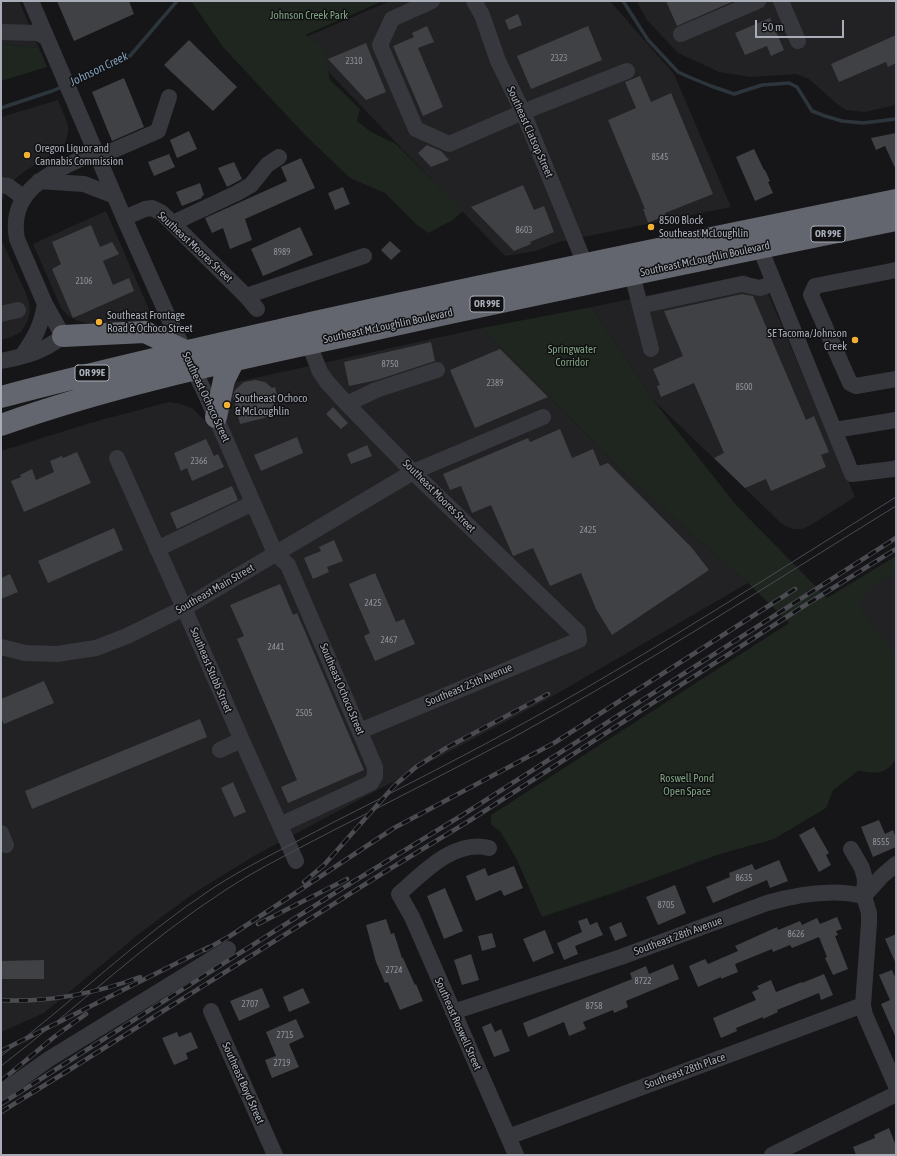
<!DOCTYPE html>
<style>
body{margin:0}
#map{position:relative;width:897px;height:1156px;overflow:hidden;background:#161618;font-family:"Asap Condensed",sans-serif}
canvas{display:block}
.frame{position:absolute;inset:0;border:2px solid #a8adb8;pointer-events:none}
.scale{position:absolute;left:755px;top:20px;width:89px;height:18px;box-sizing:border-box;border:2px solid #a8adb8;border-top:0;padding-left:5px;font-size:12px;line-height:14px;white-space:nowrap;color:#a8adb8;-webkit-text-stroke:3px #111113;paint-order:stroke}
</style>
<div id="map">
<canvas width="897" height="1156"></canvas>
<div class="frame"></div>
<div class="scale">50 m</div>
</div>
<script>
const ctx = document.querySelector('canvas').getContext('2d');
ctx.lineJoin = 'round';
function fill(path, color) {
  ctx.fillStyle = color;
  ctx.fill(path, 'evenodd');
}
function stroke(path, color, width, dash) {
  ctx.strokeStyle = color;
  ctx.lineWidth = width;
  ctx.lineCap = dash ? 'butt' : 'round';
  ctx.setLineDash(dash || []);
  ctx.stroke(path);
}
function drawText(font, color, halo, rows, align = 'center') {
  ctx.font = font + ' "Asap Condensed",sans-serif';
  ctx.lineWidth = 3;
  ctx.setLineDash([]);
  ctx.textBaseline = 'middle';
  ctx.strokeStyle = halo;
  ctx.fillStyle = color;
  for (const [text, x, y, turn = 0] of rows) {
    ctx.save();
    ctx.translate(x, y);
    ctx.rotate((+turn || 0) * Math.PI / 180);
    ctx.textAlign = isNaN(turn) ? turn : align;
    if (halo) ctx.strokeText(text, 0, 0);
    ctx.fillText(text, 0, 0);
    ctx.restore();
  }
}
const built = new Path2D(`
 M 1,1 L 19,1 L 39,48 L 1,44 Z
 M 390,1 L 610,1 L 674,74 L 731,207 L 559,242 L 536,251 L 505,256 L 317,60 L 306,37 Z
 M 636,1 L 896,1 L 896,105 L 865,112 L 846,110 L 837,104 L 809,79 L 796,74 L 751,77 L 719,72 L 678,53 L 647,20 Z
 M 58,100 L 68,125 L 68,133 L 65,143 L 58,151 L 25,171 L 16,178 L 7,189 L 2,201 L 1,208 L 1,117 Z
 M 106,211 L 151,314 L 147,321 L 97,323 L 85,323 L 76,320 L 70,317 L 62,310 L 33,244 Z
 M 1,239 L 25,291 L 29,303 L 30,313 L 27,322 L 21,332 L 11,337 L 1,340 Z
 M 745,275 L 764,284 L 855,497 L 811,525 L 802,529 L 792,529 L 782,524 L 653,400 L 592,307 Z
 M 482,328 L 635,484 L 748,583 L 546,700 L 254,856 L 194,893 L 140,933 L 44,1013 L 1,1032 L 1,451 L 90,423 L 169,402 L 180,404 L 192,408 L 204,420 L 232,408 L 230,401 L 234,383 L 241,381 Z
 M 896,568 L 896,668 L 835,606 Z`);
const green = new Path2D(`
 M 191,1 L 383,1 L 305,35 L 324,48 L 330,80 L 360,109 L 357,121 L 371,132 L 396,144 L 463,211 L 453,220 L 428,233 L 416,224 L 385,193 L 350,178 L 305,135 L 223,47 Z
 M 1,44 L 39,48 L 47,67 L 1,81 Z
 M 592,307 L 653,400 L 736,505 L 827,598 L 896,556 L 896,573 C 881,582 855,591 862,612 L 896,652 L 896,759 C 886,776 874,773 858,771 L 833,790 L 826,808 L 774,839 L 720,854 L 619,891 L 542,917 L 516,858 L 500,831 L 495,828 L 491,824 L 491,815 L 789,623 L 748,583 L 635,484 L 482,328 Z`);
const stream = new Path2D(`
 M 623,1 L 648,40 L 678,72 L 689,77 L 711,86 L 734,94 L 762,85 L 789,83 L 797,87 L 812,111 L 825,116 L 842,121 L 863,123 L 896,119
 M 71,83 L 130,56 L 177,1
 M 1,108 L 52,91 L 64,86`);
const building = new Path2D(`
 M 57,1 L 129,1 L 134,14 L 74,41 Z
 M 666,1 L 734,1 L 677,26 Z
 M 518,14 L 522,25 L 509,30 L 505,20 Z
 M 770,18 L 784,50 L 771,56 L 767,46 L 745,55 L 735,33 Z
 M 427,26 L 434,42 L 418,48 L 443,107 L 423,116 L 393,46 L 414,37 L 412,33 Z
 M 588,26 L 602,60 L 531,89 L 517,56 Z
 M 896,35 L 896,63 L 888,67 L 886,62 L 839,82 L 831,64 Z
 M 189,40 L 237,87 L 213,111 L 164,65 Z
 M 366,43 L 386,92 L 366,100 L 328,59 Z
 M 640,76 L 651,102 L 671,93 L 713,194 L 665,213 L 666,215 L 648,223 L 643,209 L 645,209 L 608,120 L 636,108 L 625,82 Z
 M 124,78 L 144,127 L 112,141 L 92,92 Z
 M 189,131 L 197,149 L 177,158 L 170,140 Z
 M 896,133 L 896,170 L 885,146 L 876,150 L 871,138 Z
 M 427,145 L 441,151 L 449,160 L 431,167 L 418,153 Z
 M 754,149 L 764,170 L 765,170 L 770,181 L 768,182 L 773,193 L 755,201 L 736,157 Z
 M 169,154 L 175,167 L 154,176 L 148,162 Z
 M 301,158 L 315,188 L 245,219 L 252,240 L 230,249 L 223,228 L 212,233 L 205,218 L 287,181 L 281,167 Z
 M 234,162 L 242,179 L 227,187 L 218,168 Z
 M 200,183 L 204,195 L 201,197 L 202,198 L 182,206 L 176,192 Z
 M 523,185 L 534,210 L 544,206 L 554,232 L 530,242 L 531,244 L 514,251 L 471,207 Z
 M 343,187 L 350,204 L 335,210 L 328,193 Z
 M 91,225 L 100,247 L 112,242 L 119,254 L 103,261 L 113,285 L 129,278 L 134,291 L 73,318 L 52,269 L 61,264 L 52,242 Z
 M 300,227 L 313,255 L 263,276 L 251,249 Z
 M 390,241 L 401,251 L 391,260 L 381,250 Z
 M 742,294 L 753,296 L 806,420 L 814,416 L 829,452 L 821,455 L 826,467 L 771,491 L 766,479 L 745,488 L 714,458 L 724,453 L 694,383 L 661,397 L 657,386 L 660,385 L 653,369 L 683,356 L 664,311 Z
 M 431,342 L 435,361 L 377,380 L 349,386 L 344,362 Z
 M 500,349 L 548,397 L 475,428 L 450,370 Z
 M 255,380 L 265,382 L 272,388 L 275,387 L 278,400 L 273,401 L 276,415 L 240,424 L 233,396 L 235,390 L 244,382 Z
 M 333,407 L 348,423 L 341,429 L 326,414 Z
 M 560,429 L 572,458 L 593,449 L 600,466 L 608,463 L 692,548 L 709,570 L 612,635 L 596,609 L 581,573 L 550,586 L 533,548 L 513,556 L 491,505 L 472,513 L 461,486 L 450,490 L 443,474 L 528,438 L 530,442 Z
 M 297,437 L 303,453 L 261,471 L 254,455 Z
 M 206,439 L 214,456 L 218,454 L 224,467 L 192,481 L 187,468 L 181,471 L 174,453 Z
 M 367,445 L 372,456 L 351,464 L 347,454 Z
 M 77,452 L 91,483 L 24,512 L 11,481 L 21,477 L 20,475 L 32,469 L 36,480 L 54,472 L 50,461 L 62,456 L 63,458 Z
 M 232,486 L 238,500 L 177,529 L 170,513 Z
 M 114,528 L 123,550 L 48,583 L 38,561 Z
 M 334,540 L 343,561 L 327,567 L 329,572 L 313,579 L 304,558 L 321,551 L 319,547 Z
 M 375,573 L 396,622 L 404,619 L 415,644 L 375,661 L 364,636 L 370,633 L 349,584 Z
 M 10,574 L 18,592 L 1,599 L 1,578 Z
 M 280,584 L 293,615 L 297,613 L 364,770 L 288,803 L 281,787 L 297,780 L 237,639 L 244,636 L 230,605 Z
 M 44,681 L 54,703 L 4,724 L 1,718 L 1,699 Z
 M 200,719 L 207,737 L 32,809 L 25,791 Z
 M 233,782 L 246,812 L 234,817 L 221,788 Z
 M 879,820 L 885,834 L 893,830 L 896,838 L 896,847 L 873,857 L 861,827 Z
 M 814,827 L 829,853 L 826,855 L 831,865 L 819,872 L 799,835 Z
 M 779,860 L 788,881 L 770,888 L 767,880 L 713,903 L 706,887 L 730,877 L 729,873 L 752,864 L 755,870 Z
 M 514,866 L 523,888 L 504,896 L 501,890 L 476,901 L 466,876 L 485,868 L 488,876 Z
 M 675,885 L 686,913 L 658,925 L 646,897 Z
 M 445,888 L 463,931 L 444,939 L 427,896 Z
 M 837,917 L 842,929 L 836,931 L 838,935 L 835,936 L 848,969 L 833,975 L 825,958 L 827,957 L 819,937 L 792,948 L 790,945 L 773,952 L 772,949 L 735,964 L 738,972 L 721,979 L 721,977 L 698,987 L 689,966 L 705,959 L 708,964 L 738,951 L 735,946 L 777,927 L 778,930 L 800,921 L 802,925 L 817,918 L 820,924 Z
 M 587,918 L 590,925 L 597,922 L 603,935 L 575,946 L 578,954 L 564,960 L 557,943 L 582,932 L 578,921 Z
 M 386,919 L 391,934 L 394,933 L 402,958 L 403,958 L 415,985 L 416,984 L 423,1001 L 400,1010 L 388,982 L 385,983 L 376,962 L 366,925 Z
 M 621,922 L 627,936 L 615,941 L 609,927 Z
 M 545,930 L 554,953 L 533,962 L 523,939 Z
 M 492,933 L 496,947 L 482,951 L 478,936 Z
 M 896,934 L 896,964 L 885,939 Z
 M 471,954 L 479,980 L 462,985 L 454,960 Z
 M 44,960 L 44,979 L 1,979 L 1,961 Z
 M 673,964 L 679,979 L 626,1001 L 628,1007 L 614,1013 L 613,1010 L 583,1022 L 586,1029 L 569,1036 L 564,1022 L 528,1037 L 523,1023 L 632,979 L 630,973 L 646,966 L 649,974 Z
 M 892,970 L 896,979 L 896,1038 L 881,1004 L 890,1000 L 879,975 Z
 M 824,974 L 833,995 L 821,1000 L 819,993 L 777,1010 L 778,1012 L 763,1019 L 763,1017 L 736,1028 L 737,1031 L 721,1038 L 713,1018 L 756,1000 L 752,992 L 759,989 L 757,986 L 771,980 L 776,992 L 802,982 L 802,983 Z
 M 262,988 L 270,1007 L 239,1021 L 230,1001 Z
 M 303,988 L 310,1003 L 289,1012 L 283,997 Z
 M 296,1019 L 304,1037 L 289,1044 L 299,1067 L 272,1078 L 265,1060 L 276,1056 L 266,1032 Z
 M 491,1023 L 495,1032 L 501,1029 L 510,1051 L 494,1057 L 482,1027 Z
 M 177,1032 L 179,1037 L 191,1032 L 198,1048 L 186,1053 L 188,1059 L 174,1065 L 162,1038 Z
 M 889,1128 L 896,1146 L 896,1155 L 856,1155 L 853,1147 L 875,1138 L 874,1135 Z`);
const minor = new Path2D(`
 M 31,1 L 124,218 L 170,321 L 206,395 L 275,553 L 288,565 L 375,767 L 375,776 L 371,783 L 280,825
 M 432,1 L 392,19 L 380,45 L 416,129 L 449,144 L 523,112 L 627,71
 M 474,1 L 482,15 L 498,61 L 523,112 L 585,264
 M 781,1 L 798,41
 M 1,32 L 38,33 L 47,38
 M 681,34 L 758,1
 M 98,157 L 158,131 L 169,97
 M 39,181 L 84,184 L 115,196
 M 1,185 L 8,186 L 24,198
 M 124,218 L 145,209 L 152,208 L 162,213 L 246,296 L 257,309
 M 173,223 L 237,193 L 251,185 L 267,165 L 279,157
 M 760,248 L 852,474 L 893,469 L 896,468
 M 896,270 L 815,286 L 811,295 L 850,383 L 856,386 L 896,379
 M 632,274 L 651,349
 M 246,296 L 364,256
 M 640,306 L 742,284 L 760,288 L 774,283
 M 1,314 L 18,310
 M 309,344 L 320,372 L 327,382 L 347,404 L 413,472 L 578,632 L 579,640 L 360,731
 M 22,356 C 35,337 41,327 45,304
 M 1,361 C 26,356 43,352 63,336 L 45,304 L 17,239 C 7,187 57,170 96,152
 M 347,404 L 376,390 L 437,370
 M 835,430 L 896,420
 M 117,458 L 184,608 L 244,745 L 296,861
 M 157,549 L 253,503
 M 1,647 L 25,653 L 57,654 L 96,648 L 127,636 L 184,608 L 413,472 L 543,417
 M 220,750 L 241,740
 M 1,833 L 6,845
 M 489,848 C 454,839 423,873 399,894 L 412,917 L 516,1155
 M 851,849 L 862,868 L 865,879 L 864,896 L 869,913 L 869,923 L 863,1005 L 865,1015 L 896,1086
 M 864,896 L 882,876 L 896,864
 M 211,1011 L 275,1155
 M 453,1012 L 621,957 L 767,903 C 798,894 832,888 864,896
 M 1,1093 L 49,1059 L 228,949
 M 508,1137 L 863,1005
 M 772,1155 L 896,1094`);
const highway = new Path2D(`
 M 63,336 L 145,332 L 185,351
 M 1,397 C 105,369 210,346 315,322 C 508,279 702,240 896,200
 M 216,417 L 224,380 L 234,360
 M 1,425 C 116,384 235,360 354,334 C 534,294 715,257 896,220`);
const tram = new Path2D(`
 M 1,1056 C 73,1002 138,937 213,888 C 250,864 291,845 330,824 C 401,788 472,752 542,713 C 662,646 779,570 896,497
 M 1,1066 C 77,1008 146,941 227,889 C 261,867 298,849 334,830 C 394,800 454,769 514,737 C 644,666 769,584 896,506`);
const rail = new Path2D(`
 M 304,882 L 324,865 L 395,785 L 416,767 L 446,748 L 548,694
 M 258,924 L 347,879
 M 205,950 L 230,936 L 394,828 L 554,743 L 795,589
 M 1,1000 C 46,1003 98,993 140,977
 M 1,1051 L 209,947
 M 1,1081 L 54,1037 L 86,1014
 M 1,1104 L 338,891 L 464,814 L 896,538
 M 1,1112 L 66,1072 L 383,873 L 469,821 L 799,609 L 896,549`);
const markers = [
 [27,155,4,"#f2b134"],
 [651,227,4,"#f2b134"],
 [99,322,4,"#f2b134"],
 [855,340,4,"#f2b134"],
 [227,405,4,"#f2b134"]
];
const numberNames = [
 ["2323",559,58],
 ["2310",354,61],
 ["8545",660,157],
 ["8603",524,230],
 ["8989",282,252],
 ["2106",84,281],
 ["8750",390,364],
 ["2389",495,383],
 ["8500",744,387],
 ["2366",199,461],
 ["2425",588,530],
 ["2425",373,603],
 ["2467",389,640],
 ["2441",276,647],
 ["2505",304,713],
 ["8555",881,842],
 ["8635",744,878],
 ["8705",666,905],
 ["8626",796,934],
 ["2724",394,970],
 ["8722",643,981],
 ["2707",250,1004],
 ["8758",594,1006],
 ["2715",285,1035],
 ["2719",282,1063]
];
const shields = [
 [828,234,34],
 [487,304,34],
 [92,373,34]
];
const shieldNames = [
 ["OR 99E",828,234],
 ["OR 99E",487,304],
 ["OR 99E",92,373]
];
const parkNames = [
 ["Johnson Creek Park",309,16],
 ["Springwater",572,350],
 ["Corridor",572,363],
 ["Roswell Pond",687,779],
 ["Open Space",687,792]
];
const streetNames = [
 ["Southeast Clatsop Street",530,132,66],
 ["Southeast Moores Street",195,247,43],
 ["Southeast McLoughlin Boulevard",705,259,-12],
 ["Southeast McLoughlin Boulevard",388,326,-12],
 ["Southeast Ochoco Street",206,397,65],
 ["Southeast Moores Street",439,496,45],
 ["Southeast Main Street",215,589,-30],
 ["Southeast Stubb Street",211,670,67],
 ["Southeast 25th Avenue",469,685,-23],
 ["Southeast Ochoco Street",342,689,67],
 ["Southeast 28th Avenue",678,936,-20],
 ["Southeast Roswell Street",458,1024,66],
 ["Southeast 28th Place",685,1071,-20],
 ["Southeast Boyd Street",243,1083,66]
];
const poiNames = [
 ["Oregon Liquor and",35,149],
 ["Cannabis Commission",35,162],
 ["8500 Block",659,221],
 ["Southeast McLoughlin",659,234],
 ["Southeast Frontage",107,316],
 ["Road & Ochoco Street",107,329],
 ["SE Tacoma/Johnson",847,334,"right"],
 ["Creek",847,347,"right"],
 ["Southeast Ochoco",235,399],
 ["& McLoughlin",235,412]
];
const waterNames = [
 ["Johnson Creek",99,69,-26]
];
fill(built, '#222225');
fill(green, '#1e261f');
stroke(stream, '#2c353c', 3.5);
fill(building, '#404145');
stroke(minor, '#37383d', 16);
stroke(highway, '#63666e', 22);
stroke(tram, '#4a4c52', 1);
stroke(rail, '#4a4c52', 4.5);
stroke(rail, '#111113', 3, [9]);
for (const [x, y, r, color] of markers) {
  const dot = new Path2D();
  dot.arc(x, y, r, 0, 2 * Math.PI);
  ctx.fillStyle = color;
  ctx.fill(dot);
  stroke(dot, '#111113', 1.5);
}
drawText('9px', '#8e929b', null, numberNames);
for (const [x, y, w] of shields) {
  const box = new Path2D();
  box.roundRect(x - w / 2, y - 8, w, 16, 3);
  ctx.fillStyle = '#111113';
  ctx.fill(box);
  stroke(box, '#a8adb8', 1);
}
drawText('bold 10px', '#a8adb8', null, shieldNames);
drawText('11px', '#7fa381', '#111113', parkNames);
drawText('11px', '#a8adb8', '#111113', streetNames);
drawText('11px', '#a8adb8', '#111113', poiNames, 'left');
drawText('italic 12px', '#7f9bb3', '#111113', waterNames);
</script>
